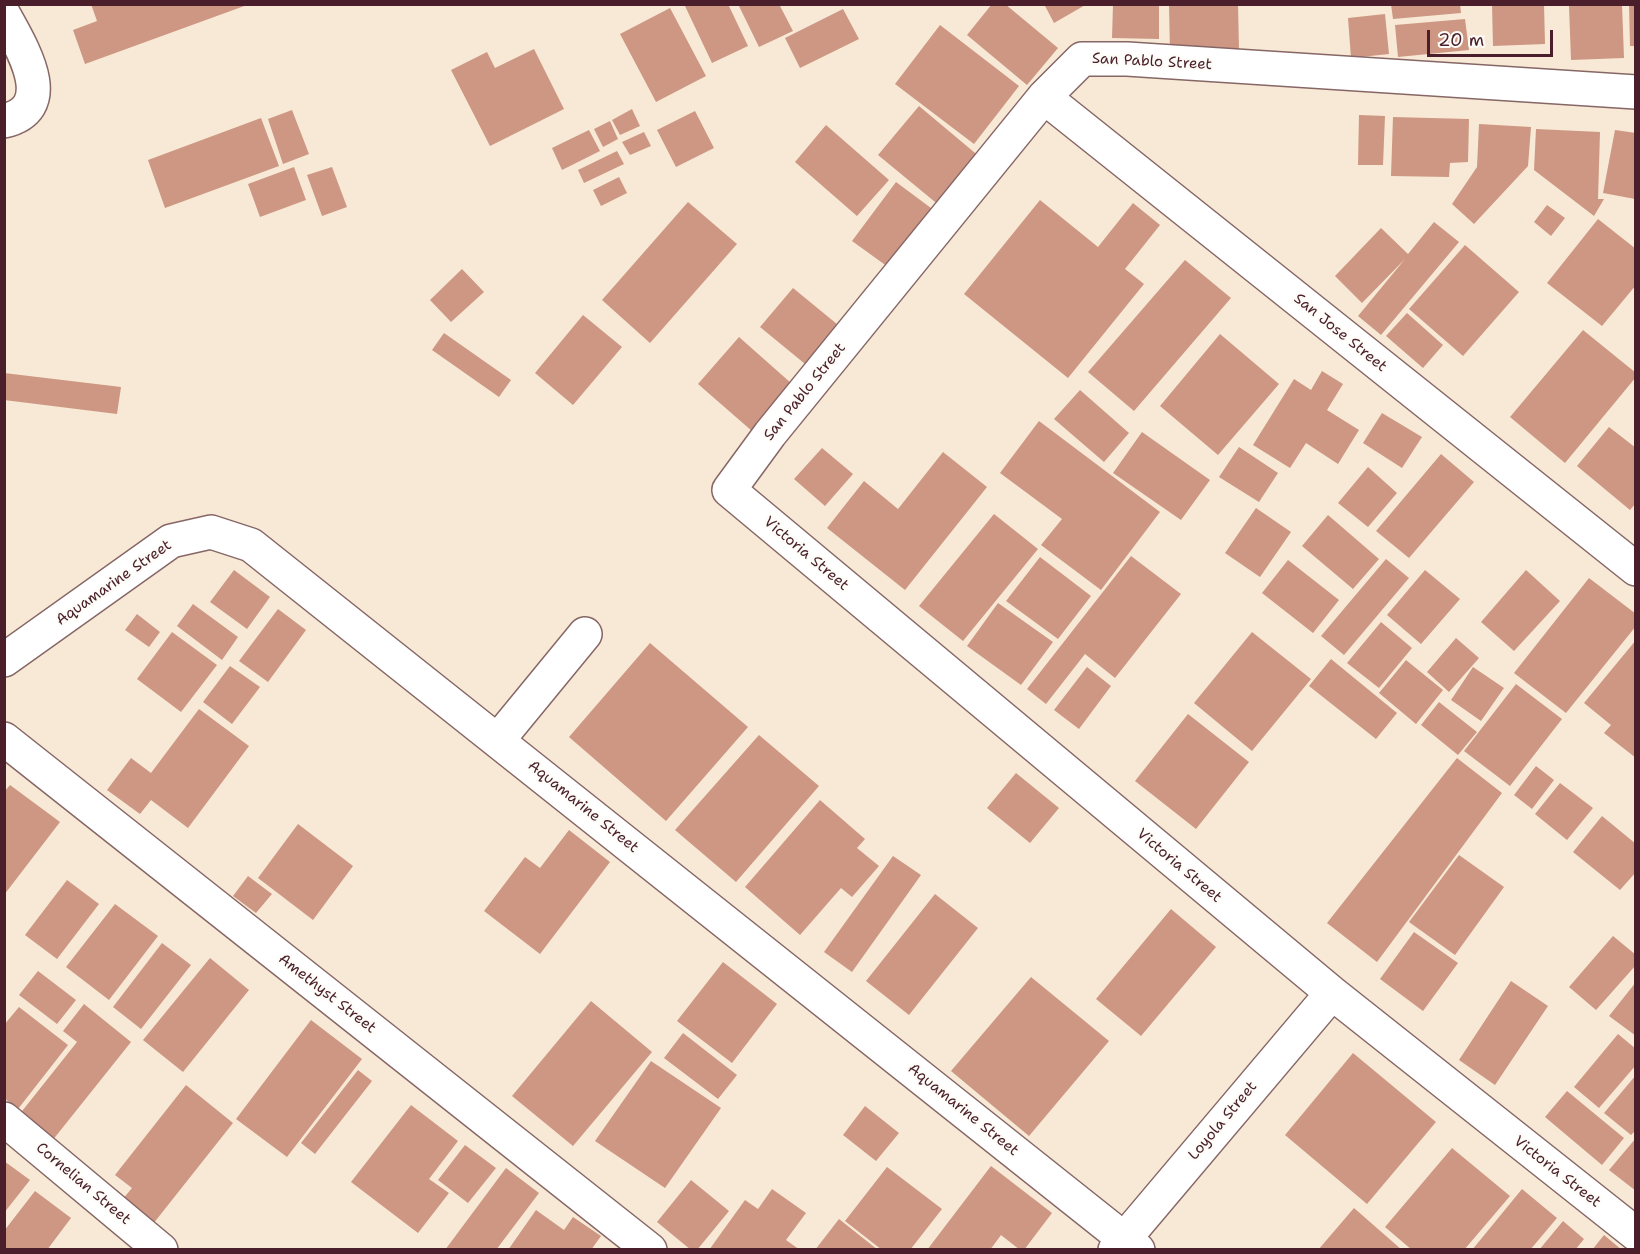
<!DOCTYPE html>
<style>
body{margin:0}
#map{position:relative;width:1640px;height:1254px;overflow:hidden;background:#f7e9d5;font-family:"Shantell Sans",sans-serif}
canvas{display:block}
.frame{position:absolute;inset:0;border:6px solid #4a1f2b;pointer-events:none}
.scale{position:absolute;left:1427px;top:30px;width:126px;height:27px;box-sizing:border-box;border:3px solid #4a1f2b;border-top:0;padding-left:8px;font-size:18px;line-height:21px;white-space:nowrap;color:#4a1f2b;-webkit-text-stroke:4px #fdfcf7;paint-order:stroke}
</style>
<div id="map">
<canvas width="1640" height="1254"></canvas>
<div class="frame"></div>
<div class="scale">20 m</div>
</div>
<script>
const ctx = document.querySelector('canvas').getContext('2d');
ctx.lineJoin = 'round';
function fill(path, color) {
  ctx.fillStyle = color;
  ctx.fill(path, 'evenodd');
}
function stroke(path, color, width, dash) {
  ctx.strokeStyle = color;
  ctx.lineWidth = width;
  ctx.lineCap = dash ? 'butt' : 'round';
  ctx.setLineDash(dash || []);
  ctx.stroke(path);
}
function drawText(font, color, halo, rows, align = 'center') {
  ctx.font = font + ' "Shantell Sans",sans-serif';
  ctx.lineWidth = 4.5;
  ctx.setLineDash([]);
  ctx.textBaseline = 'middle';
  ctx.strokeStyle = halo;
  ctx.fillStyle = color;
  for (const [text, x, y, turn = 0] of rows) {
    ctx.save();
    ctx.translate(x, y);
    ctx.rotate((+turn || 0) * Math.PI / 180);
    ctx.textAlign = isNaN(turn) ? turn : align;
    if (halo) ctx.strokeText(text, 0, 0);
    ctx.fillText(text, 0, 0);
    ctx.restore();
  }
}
const building = new Path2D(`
 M 91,4 L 247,4 L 247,5 L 85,64 L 73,30 L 97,21 Z
 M 688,4 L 728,4 L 748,46 L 712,63 L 685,6 Z
 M 738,4 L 779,4 L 793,31 L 759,47 Z
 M 992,4 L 1005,4 L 1058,48 L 1027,85 L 967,35 Z
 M 1044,4 L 1087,4 L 1054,23 Z
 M 1113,4 L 1159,4 L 1159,39 L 1112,38 Z
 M 1169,4 L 1238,4 L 1239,51 L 1170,52 Z
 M 1391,4 L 1460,4 L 1461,13 L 1393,19 Z
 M 1492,4 L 1544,4 L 1545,44 L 1493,46 Z
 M 1622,4 L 1624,58 L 1571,60 L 1569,6 Z
 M 1629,4 L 1636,4 L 1636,46 L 1630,46 Z
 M 670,8 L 706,76 L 656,102 L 620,34 Z
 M 843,9 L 859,39 L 800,68 L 785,38 Z
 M 1385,14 L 1389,54 L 1351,58 L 1348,18 Z
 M 1465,19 L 1469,50 L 1398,57 L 1395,25 Z
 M 940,25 L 1019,86 L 974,144 L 895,84 Z
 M 534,49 L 564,109 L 490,146 L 451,70 L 487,52 L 495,68 Z
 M 919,106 L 987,163 L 946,211 L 878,155 Z
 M 632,109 L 640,126 L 620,135 L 612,120 Z
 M 292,110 L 309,154 L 283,164 L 268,119 Z
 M 695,111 L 714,148 L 676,167 L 657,130 Z
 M 1359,115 L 1385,116 L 1383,165 L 1358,165 Z
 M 1393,117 L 1469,119 L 1468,162 L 1450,163 L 1449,177 L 1391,176 Z
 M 261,118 L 279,166 L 165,208 L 148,160 Z
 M 610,121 L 618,139 L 603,147 L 594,129 Z
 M 1479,124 L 1531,127 L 1528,166 L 1474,224 L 1452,204 L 1477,167 Z
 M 826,125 L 889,180 L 857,216 L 795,162 Z
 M 1536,129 L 1600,132 L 1598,199 L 1604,199 L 1594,216 L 1534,170 Z
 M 589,130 L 600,151 L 562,170 L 552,148 Z
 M 1615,130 L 1636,133 L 1635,199 L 1603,193 Z
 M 644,132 L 651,146 L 630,155 L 622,142 Z
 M 617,151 L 624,164 L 584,183 L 578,170 Z
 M 294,167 L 306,200 L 260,217 L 248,184 Z
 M 332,167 L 347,207 L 322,216 L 307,175 Z
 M 619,177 L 627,193 L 601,206 L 593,190 Z
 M 896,182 L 939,214 L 895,272 L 852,241 Z
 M 1040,200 L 1098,247 L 1133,203 L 1160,225 L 1125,269 L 1144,284 L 1068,378 L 964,294 Z
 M 688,202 L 737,244 L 650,343 L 602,300 Z
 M 1547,205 L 1565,218 L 1551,236 L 1534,222 Z
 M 1598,219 L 1636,249 L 1636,285 L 1602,326 L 1547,283 Z
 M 1434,222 L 1459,242 L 1381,335 L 1358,316 L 1405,259 L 1362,303 L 1335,276 L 1381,228 L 1408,254 Z
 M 1465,245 L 1519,292 L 1463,356 L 1409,309 Z
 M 1185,260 L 1231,298 L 1134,411 L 1088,372 Z
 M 462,269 L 484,292 L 451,322 L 430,300 Z
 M 793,288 L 843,329 L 810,368 L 760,327 Z
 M 1407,313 L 1443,345 L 1423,368 L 1386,336 Z
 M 583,315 L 622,347 L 573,405 L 535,373 Z
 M 1583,330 L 1636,373 L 1636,377 L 1565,463 L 1510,417 Z
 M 444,333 L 511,380 L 499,397 L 432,350 Z
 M 1220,334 L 1279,384 L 1218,455 L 1160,406 Z
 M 739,337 L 800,391 L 760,438 L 698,384 Z
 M 1322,371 L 1343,384 L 1327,410 L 1359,430 L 1338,464 L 1306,443 L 1290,468 L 1253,445 L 1294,379 L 1311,390 Z
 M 4,373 L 121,387 L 117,414 L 4,400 Z
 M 1080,390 L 1129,433 L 1104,462 L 1054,419 Z
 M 1382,413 L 1422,437 L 1402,468 L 1363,443 Z
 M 1039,421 L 1160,512 L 1101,590 L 1041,545 L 1062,519 L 1000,473 Z
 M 1609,427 L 1636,448 L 1636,503 L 1630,510 L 1577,466 Z
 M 1142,432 L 1210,480 L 1181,520 L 1113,473 Z
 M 1239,447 L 1278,473 L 1259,502 L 1219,477 Z
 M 822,448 L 853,474 L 825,506 L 794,479 Z
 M 943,452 L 987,487 L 905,590 L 827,528 L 864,481 L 898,509 Z
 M 1441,454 L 1474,482 L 1409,558 L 1376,531 Z
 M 1368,467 L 1397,493 L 1368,527 L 1338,503 Z
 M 1256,508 L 1291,532 L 1260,577 L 1225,553 Z
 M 994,514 L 1038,549 L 963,641 L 919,606 Z
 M 1328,515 L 1379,559 L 1353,589 L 1302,546 Z
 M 1131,556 L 1181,594 L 1115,678 L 1085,654 L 1046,704 L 1027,689 Z
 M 1040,557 L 1091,596 L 1058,639 L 1006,601 Z
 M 1386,559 L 1409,578 L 1344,655 L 1321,636 Z
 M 1288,560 L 1339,600 L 1313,633 L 1262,593 Z
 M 234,570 L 270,597 L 247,629 L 210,602 Z
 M 1425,570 L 1460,599 L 1421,644 L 1387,615 Z
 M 1526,570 L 1560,601 L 1514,651 L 1481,622 Z
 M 1589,578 L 1636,614 L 1636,626 L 1566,713 L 1514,673 Z
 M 998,603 L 1053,642 L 1021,685 L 967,646 Z
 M 193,604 L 238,637 L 222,660 L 177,626 Z
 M 278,609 L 306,630 L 268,682 L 239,661 Z
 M 137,614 L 160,632 L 149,647 L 125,630 Z
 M 1381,622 L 1412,648 L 1379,688 L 1347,663 Z
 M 172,632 L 217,665 L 181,712 L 137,679 Z
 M 1252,632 L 1311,679 L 1252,751 L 1194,703 Z
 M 1456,638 L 1479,658 L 1449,692 L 1427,672 Z
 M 1636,640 L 1636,758 L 1604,733 L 1611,725 L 1584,703 Z
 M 650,643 L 748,727 L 666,821 L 569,737 Z
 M 1331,659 L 1397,713 L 1376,739 L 1309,686 Z
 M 1406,660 L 1443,690 L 1416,724 L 1379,693 Z
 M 230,666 L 260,687 L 232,724 L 203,702 Z
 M 1087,667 L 1111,686 L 1079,729 L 1054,710 Z
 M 1473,667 L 1504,688 L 1481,721 L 1451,700 Z
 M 1516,684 L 1562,719 L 1510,786 L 1464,751 Z
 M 1439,702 L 1477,732 L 1458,755 L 1421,725 Z
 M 199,709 L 249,746 L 188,828 L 151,800 L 140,814 L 107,790 L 131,758 L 151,773 Z
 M 1188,714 L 1249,762 L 1196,829 L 1135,781 Z
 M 759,735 L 819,786 L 736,882 L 675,830 Z
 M 1457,758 L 1502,793 L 1377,962 L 1327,923 Z
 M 1536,766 L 1554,780 L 1532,809 L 1514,795 Z
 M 1016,773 L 1059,808 L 1030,843 L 987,808 Z
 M 1560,783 L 1593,808 L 1567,840 L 1535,814 Z
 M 10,785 L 60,822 L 4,895 L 4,792 Z
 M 820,800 L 865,839 L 857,848 L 879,866 L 852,897 L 841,888 L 800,935 L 745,887 Z
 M 1602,816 L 1636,844 L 1636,872 L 1620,890 L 1573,852 Z
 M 298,824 L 353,866 L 313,920 L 258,878 Z
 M 569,830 L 610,862 L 540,954 L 484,911 L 525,857 L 540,868 Z
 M 1459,855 L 1504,887 L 1455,955 L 1409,922 Z
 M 893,856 L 921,875 L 852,972 L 824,952 Z
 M 248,876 L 272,894 L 256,913 L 233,896 Z
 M 67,880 L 99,904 L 57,959 L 25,935 Z
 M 935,894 L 978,928 L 909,1015 L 866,981 Z
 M 115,904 L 158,936 L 109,1000 L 66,967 Z
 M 1171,909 L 1216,947 L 1141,1036 L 1096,999 Z
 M 1414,932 L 1458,963 L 1423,1011 L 1380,979 Z
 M 1613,936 L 1636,955 L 1636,965 L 1596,1010 L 1569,987 Z
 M 162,943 L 191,965 L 141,1029 L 113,1007 Z
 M 210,958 L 249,990 L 183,1072 L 143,1040 Z
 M 723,962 L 777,1004 L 732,1063 L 677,1021 Z
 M 38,971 L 76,1000 L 57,1024 L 19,995 Z
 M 1031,977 L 1109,1041 L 1029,1136 L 951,1071 Z
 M 1511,981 L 1548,1006 L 1495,1085 L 1459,1060 Z
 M 1636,982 L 1636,1036 L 1609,1016 Z
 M 591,1001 L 652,1052 L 573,1146 L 512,1096 Z
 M 84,1004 L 131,1042 L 48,1146 L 15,1120 L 77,1042 L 63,1031 Z
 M 19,1007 L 68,1045 L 18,1109 L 4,1098 L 4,1025 Z
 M 311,1020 L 362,1059 L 287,1157 L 236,1119 Z
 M 683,1033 L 737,1075 L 718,1099 L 664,1058 Z
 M 1618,1034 L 1636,1049 L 1636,1065 L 1599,1108 L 1574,1087 Z
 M 1353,1053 L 1436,1122 L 1367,1204 L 1285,1135 Z
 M 651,1061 L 721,1108 L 665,1188 L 595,1141 Z
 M 358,1070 L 372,1081 L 315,1154 L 301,1143 Z
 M 1636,1075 L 1636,1130 L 1631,1135 L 1604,1113 Z
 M 186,1085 L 233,1123 L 153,1224 L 122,1200 L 132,1188 L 115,1175 Z
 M 1567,1091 L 1624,1138 L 1602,1165 L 1545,1117 Z
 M 411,1105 L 458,1141 L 429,1179 L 449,1193 L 418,1233 L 351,1182 Z
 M 865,1106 L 899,1133 L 876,1161 L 843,1135 Z
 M 1636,1138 L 1636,1191 L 1609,1170 Z
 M 465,1145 L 496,1168 L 468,1203 L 438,1180 Z
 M 1452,1148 L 1510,1196 L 1464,1250 L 1412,1250 L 1385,1227 Z
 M 4,1161 L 30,1180 L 4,1213 Z
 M 991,1166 L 1052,1213 L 1024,1250 L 1020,1250 L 1001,1235 L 990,1250 L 927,1250 Z
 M 887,1167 L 942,1209 L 910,1250 L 882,1250 L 845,1221 Z
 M 506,1168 L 539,1193 L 496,1250 L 445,1250 Z
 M 691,1180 L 729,1211 L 697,1250 L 691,1250 L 657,1222 Z
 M 772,1189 L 806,1213 L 786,1240 L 800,1250 L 709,1250 L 745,1200 L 758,1209 Z
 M 1522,1189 L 1557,1218 L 1530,1250 L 1472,1250 Z
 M 35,1191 L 71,1218 L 47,1250 L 4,1250 L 4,1231 Z
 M 1354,1208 L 1402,1250 L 1318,1250 Z
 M 536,1210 L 564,1230 L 573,1217 L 601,1236 L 591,1250 L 508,1250 Z
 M 839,1219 L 878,1250 L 815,1250 Z
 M 1563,1221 L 1584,1239 L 1575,1250 L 1539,1250 Z
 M 1604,1235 L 1622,1250 L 1592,1250 Z`);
const minor = new Path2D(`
 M 4,15 C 20,45 61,108 4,121
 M 1636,92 L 1127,59 L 1082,59 L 1044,97 L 770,434 L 729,490 L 1332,993 L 1636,1234
 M 1044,97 L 1636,569
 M 4,660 L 171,541 L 211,532 L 251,545 L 1138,1250
 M 4,739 L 650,1250
 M 498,740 L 585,634
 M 4,1119 L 161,1250
 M 1115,1250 L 1332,993`);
const streetNames = [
 ["San Pablo Street",1152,62,3],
 ["San Jose Street",1340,333,39],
 ["San Pablo Street",805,392,-51],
 ["Victoria Street",806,554,40],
 ["Aquamarine Street",114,583,-35],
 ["Aquamarine Street",583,807,39],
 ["Victoria Street",1179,866,40],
 ["Amethyst Street",327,994,38],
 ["Aquamarine Street",963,1110,39],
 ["Loyola Street",1223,1121,-50],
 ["Victoria Street",1557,1172,38],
 ["Cornelian Street",83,1184,40]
];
fill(building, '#cd9783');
stroke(minor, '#876666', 36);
stroke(minor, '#fff', 33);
drawText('15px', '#4a1f2b', '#fdfcf7', streetNames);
</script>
